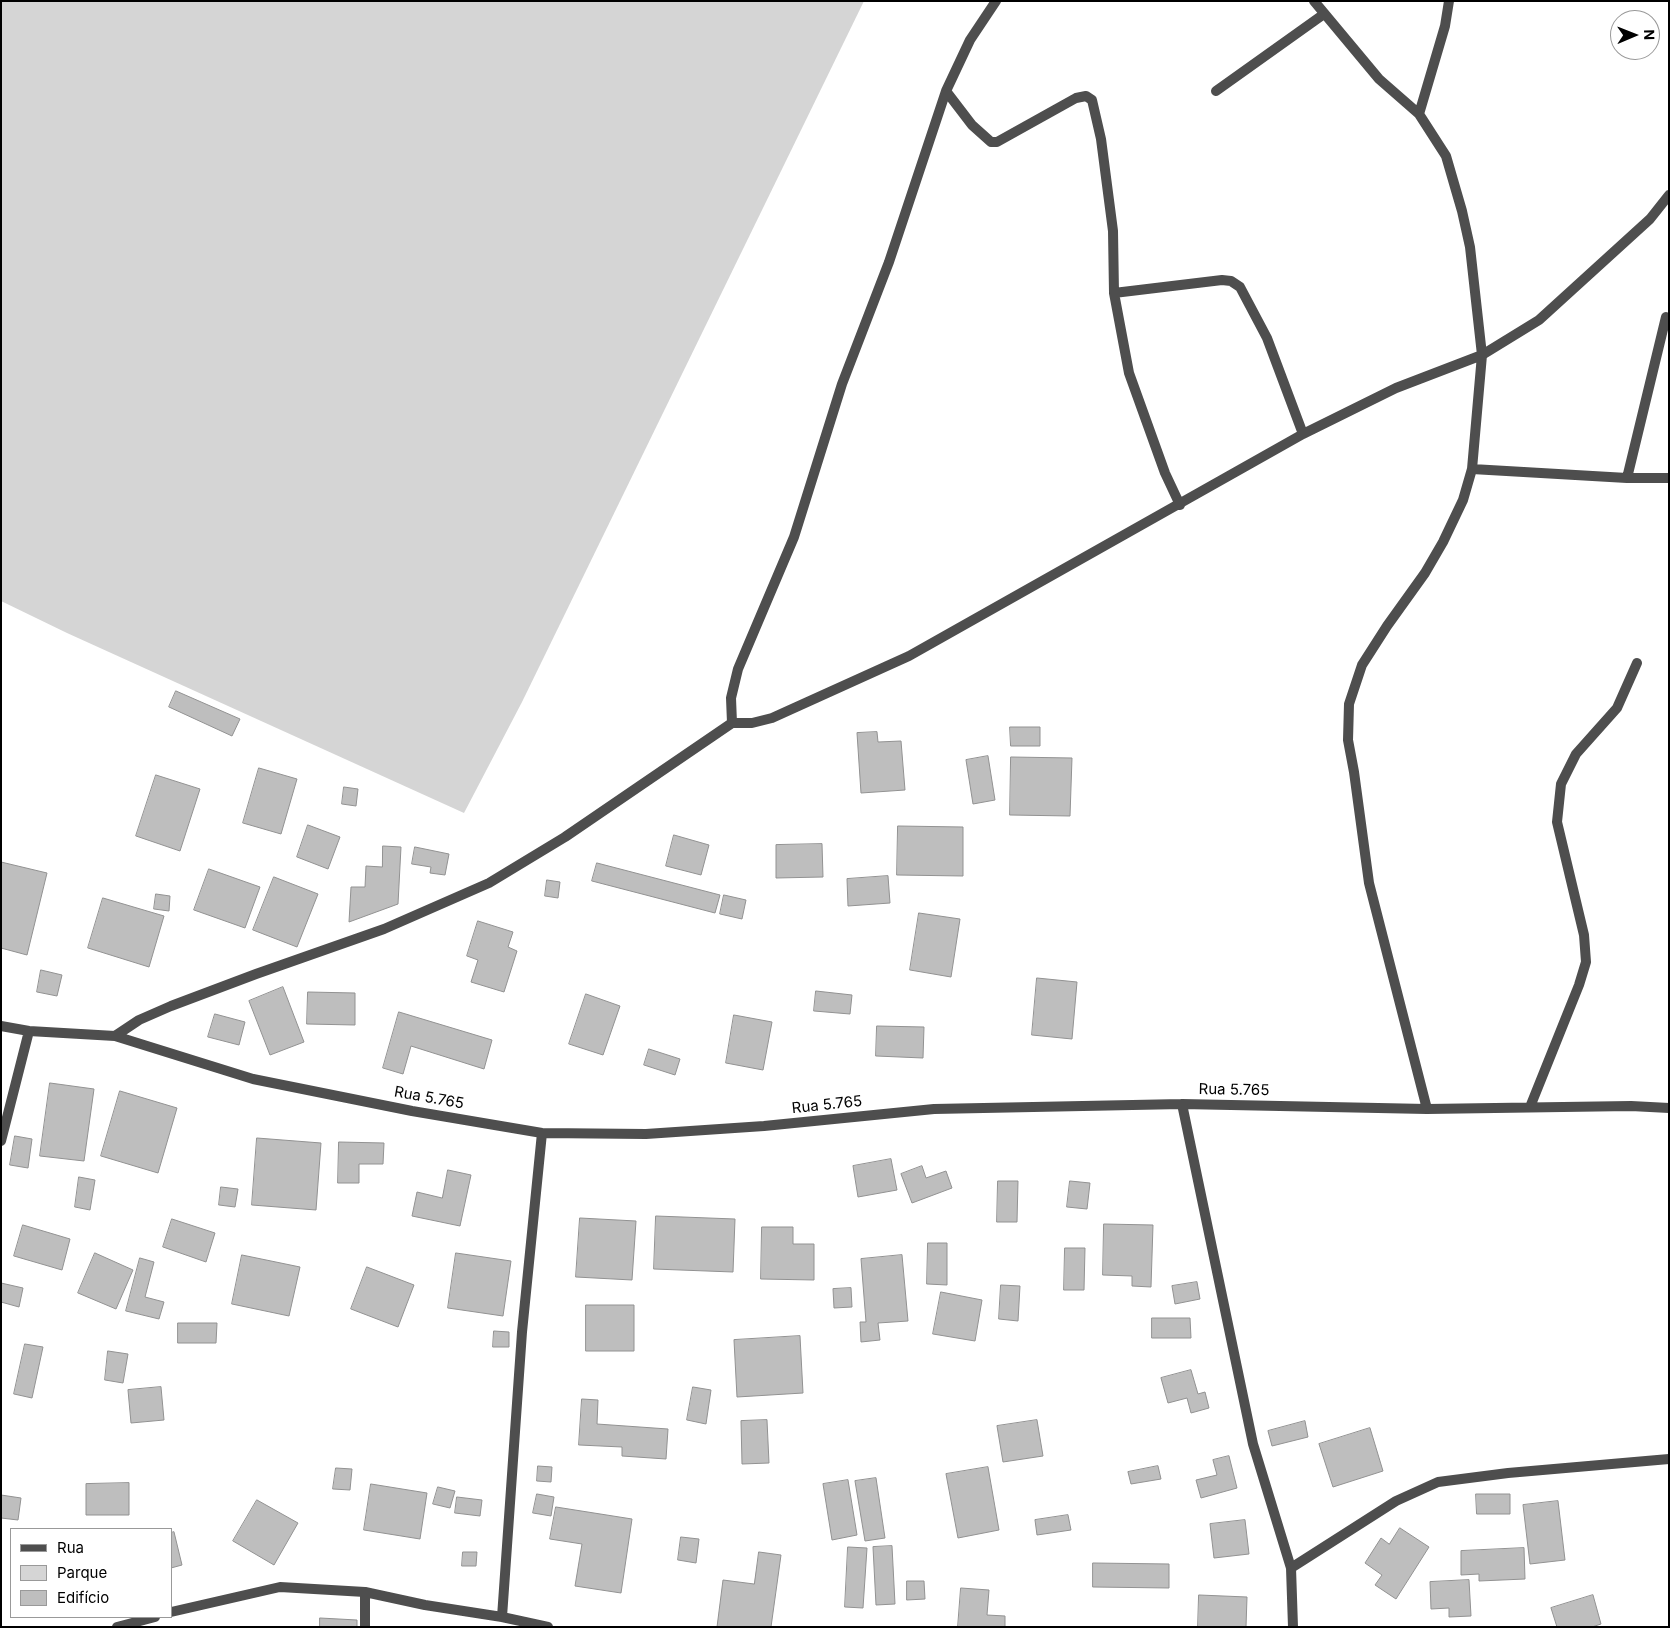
<!DOCTYPE html>
<meta charset="utf-8">
<style>
body{margin:0}
#map{position:relative;width:1670px;height:1628px;overflow:hidden;background:#fff;font-family:Inter,sans-serif}
canvas{display:block}
.frame{position:absolute;inset:0;border:2px solid #000;pointer-events:none}
.legend{position:absolute;left:10px;top:1528px;width:162px;height:90px;box-sizing:border-box;background:#fff;border:1px solid #999;margin:0;padding:6px 9px;list-style:none;font-size:15px;color:#000}
.legend li{display:flex;align-items:center;gap:10px;height:25px}
.legend b{width:25px;border:1px solid #999}
.north{position:absolute;left:1610px;top:10px;width:50px;height:50px;box-sizing:border-box;background:#fff;border:1px solid #999;border-radius:50%;rotate:89deg;font-size:14px;font-weight:700;line-height:20px;text-align:center;color:#000}
.north::after{content:'';display:block;margin:auto;width:18px;height:22px;background:#000;clip-path:polygon(50% 0,100% 100%,50% 72%,0 100%)}
</style>
<div id="map">
<canvas width="1670" height="1628"></canvas>
<div class="frame"></div>
<ul class="legend">
<li><b style="height:6px;background:#4e4e4e"></b>Rua</li>
<li><b style="height:14px;background:#d5d5d5"></b>Parque</li>
<li><b style="height:14px;background:#bebebe"></b>Edifício</li>
</ul>
<div class="north">N</div>
</div>
<script>
const ctx = document.querySelector('canvas').getContext('2d');
ctx.lineJoin = 'round';
function fill(path, color) {
  ctx.fillStyle = color;
  ctx.fill(path, 'evenodd');
}
function stroke(path, color, width, dash) {
  ctx.strokeStyle = color;
  ctx.lineWidth = width;
  ctx.lineCap = dash ? 'butt' : 'round';
  ctx.setLineDash(dash || []);
  ctx.stroke(path);
}
function drawText(font, color, halo, rows, align = 'center') {
  ctx.font = font + ' Inter,sans-serif';
  ctx.lineWidth = 4;
  ctx.setLineDash([]);
  ctx.textBaseline = 'middle';
  ctx.strokeStyle = halo;
  ctx.fillStyle = color;
  for (const [text, x, y, turn = 0] of rows) {
    ctx.save();
    ctx.translate(x, y);
    ctx.rotate((+turn || 0) * Math.PI / 180);
    ctx.textAlign = isNaN(turn) ? turn : align;
    if (halo) ctx.strokeText(text, 0, 0);
    ctx.fillText(text, 0, 0);
    ctx.restore();
  }
}
const green = new Path2D(`
 M 1,1 L 864,1 L 522,702 L 464,813 L 67,633 L 1,601 Z`);
const building = new Path2D(`
 M 176,691 L 240,719 L 232,736 L 169,707 Z
 M 1010,727 L 1040,727 L 1040,746 L 1011,746 Z
 M 877,732 L 878,742 L 901,741 L 905,790 L 861,793 L 857,733 Z
 M 988,756 L 995,800 L 973,804 L 966,760 Z
 M 1011,757 L 1072,758 L 1070,816 L 1010,815 Z
 M 259,768 L 297,779 L 281,834 L 243,823 Z
 M 156,775 L 200,789 L 180,851 L 136,836 Z
 M 344,787 L 358,789 L 356,806 L 342,804 Z
 M 308,825 L 340,837 L 328,869 L 297,857 Z
 M 898,826 L 963,827 L 963,876 L 897,875 Z
 M 674,835 L 709,845 L 701,875 L 666,866 Z
 M 822,844 L 823,877 L 776,878 L 776,845 Z
 M 383,846 L 401,847 L 398,904 L 349,922 L 351,887 L 365,887 L 366,866 L 382,867 Z
 M 415,847 L 449,854 L 445,875 L 430,873 L 431,867 L 412,864 Z
 M 1,862 L 47,873 L 27,955 L 1,948 Z
 M 597,863 L 720,895 L 715,913 L 592,881 Z
 M 209,869 L 260,887 L 245,928 L 194,910 Z
 M 888,876 L 890,903 L 848,906 L 847,879 Z
 M 274,877 L 318,894 L 297,947 L 253,930 Z
 M 547,880 L 560,882 L 558,898 L 545,896 Z
 M 156,894 L 170,896 L 169,911 L 154,909 Z
 M 724,895 L 746,900 L 742,919 L 720,914 Z
 M 103,898 L 164,916 L 149,967 L 88,948 Z
 M 919,913 L 960,919 L 951,977 L 910,970 Z
 M 478,921 L 513,932 L 508,947 L 517,951 L 504,992 L 471,982 L 478,960 L 467,956 Z
 M 41,970 L 62,975 L 57,996 L 37,992 Z
 M 1037,978 L 1077,982 L 1072,1039 L 1032,1035 Z
 M 283,987 L 304,1042 L 270,1055 L 249,1001 Z
 M 816,991 L 852,995 L 850,1014 L 814,1011 Z
 M 308,992 L 355,993 L 355,1025 L 307,1024 Z
 M 586,994 L 620,1006 L 603,1055 L 569,1044 Z
 M 399,1012 L 492,1040 L 484,1069 L 411,1046 L 403,1074 L 383,1068 Z
 M 215,1014 L 245,1022 L 239,1045 L 208,1037 Z
 M 734,1015 L 772,1022 L 763,1070 L 726,1063 Z
 M 877,1026 L 924,1027 L 923,1058 L 876,1056 Z
 M 649,1049 L 680,1059 L 675,1075 L 644,1065 Z
 M 50,1083 L 94,1089 L 84,1161 L 40,1156 Z
 M 120,1091 L 177,1108 L 158,1173 L 101,1156 Z
 M 15,1136 L 32,1139 L 28,1168 L 10,1165 Z
 M 257,1138 L 321,1143 L 316,1210 L 252,1205 Z
 M 339,1142 L 384,1143 L 383,1164 L 359,1164 L 359,1183 L 338,1183 Z
 M 891,1159 L 897,1190 L 858,1197 L 853,1166 Z
 M 922,1166 L 926,1178 L 946,1171 L 952,1188 L 912,1203 L 901,1174 Z
 M 448,1170 L 471,1175 L 460,1226 L 412,1216 L 417,1192 L 442,1198 Z
 M 79,1177 L 95,1180 L 90,1210 L 75,1207 Z
 M 998,1181 L 1018,1181 L 1017,1222 L 997,1222 Z
 M 1070,1181 L 1090,1183 L 1087,1209 L 1067,1207 Z
 M 221,1187 L 238,1189 L 235,1207 L 219,1205 Z
 M 656,1216 L 735,1219 L 733,1272 L 654,1269 Z
 M 580,1218 L 636,1221 L 632,1280 L 576,1277 Z
 M 172,1219 L 215,1233 L 206,1262 L 163,1247 Z
 M 1104,1224 L 1153,1225 L 1151,1287 L 1132,1286 L 1132,1276 L 1103,1275 Z
 M 23,1225 L 70,1239 L 62,1270 L 14,1256 Z
 M 762,1227 L 793,1227 L 793,1244 L 814,1244 L 814,1280 L 761,1279 Z
 M 928,1243 L 947,1243 L 947,1285 L 927,1284 Z
 M 1065,1248 L 1085,1248 L 1084,1290 L 1064,1290 Z
 M 95,1253 L 133,1270 L 116,1309 L 78,1293 Z
 M 456,1253 L 511,1261 L 503,1316 L 448,1308 Z
 M 242,1255 L 300,1267 L 289,1316 L 232,1304 Z
 M 902,1255 L 908,1321 L 878,1323 L 880,1340 L 861,1342 L 860,1322 L 866,1322 L 861,1259 Z
 M 140,1258 L 154,1262 L 145,1297 L 164,1302 L 159,1319 L 126,1311 Z
 M 367,1267 L 414,1285 L 398,1327 L 351,1309 Z
 M 1197,1282 L 1200,1299 L 1175,1304 L 1172,1286 Z
 M 1,1283 L 23,1288 L 19,1307 L 1,1302 Z
 M 1001,1285 L 1020,1286 L 1018,1321 L 999,1319 Z
 M 851,1288 L 852,1307 L 834,1308 L 833,1289 Z
 M 941,1292 L 982,1300 L 975,1341 L 933,1334 Z
 M 586,1305 L 634,1305 L 634,1351 L 586,1351 Z
 M 1152,1318 L 1190,1318 L 1191,1338 L 1152,1338 Z
 M 178,1323 L 217,1323 L 216,1343 L 178,1343 Z
 M 494,1331 L 509,1332 L 509,1347 L 493,1347 Z
 M 800,1336 L 803,1393 L 737,1397 L 734,1340 Z
 M 25,1344 L 43,1347 L 32,1398 L 14,1394 Z
 M 108,1351 L 128,1354 L 123,1383 L 105,1380 Z
 M 1191,1370 L 1198,1394 L 1205,1392 L 1209,1408 L 1191,1413 L 1187,1398 L 1168,1403 L 1161,1378 Z
 M 161,1387 L 164,1420 L 131,1423 L 128,1390 Z
 M 693,1387 L 711,1390 L 706,1424 L 687,1420 Z
 M 582,1399 L 598,1400 L 597,1424 L 668,1429 L 666,1459 L 622,1456 L 622,1447 L 579,1445 Z
 M 767,1420 L 769,1463 L 742,1464 L 741,1421 Z
 M 1037,1420 L 1043,1456 L 1003,1462 L 997,1426 Z
 M 1305,1421 L 1308,1437 L 1272,1446 L 1268,1431 Z
 M 1370,1428 L 1383,1471 L 1333,1487 L 1319,1444 Z
 M 1229,1456 L 1237,1488 L 1201,1498 L 1196,1480 L 1217,1475 L 1213,1460 Z
 M 538,1466 L 552,1467 L 551,1482 L 537,1481 Z
 M 1158,1466 L 1161,1479 L 1131,1484 L 1128,1472 Z
 M 988,1467 L 999,1530 L 958,1538 L 946,1474 Z
 M 336,1468 L 352,1469 L 350,1490 L 333,1489 Z
 M 876,1478 L 885,1538 L 865,1541 L 855,1481 Z
 M 848,1480 L 857,1535 L 832,1540 L 823,1484 Z
 M 129,1483 L 129,1515 L 86,1515 L 86,1484 Z
 M 371,1484 L 427,1493 L 420,1539 L 364,1530 Z
 M 438,1487 L 455,1491 L 450,1508 L 433,1504 Z
 M 537,1494 L 554,1497 L 551,1516 L 533,1513 Z
 M 1476,1494 L 1510,1494 L 1510,1514 L 1477,1514 Z
 M 1,1495 L 21,1498 L 18,1520 L 1,1518 Z
 M 457,1497 L 482,1500 L 480,1516 L 455,1513 Z
 M 257,1500 L 298,1523 L 274,1565 L 233,1541 Z
 M 1558,1501 L 1565,1560 L 1530,1564 L 1523,1505 Z
 M 556,1507 L 632,1519 L 621,1593 L 575,1586 L 582,1544 L 550,1539 Z
 M 1068,1515 L 1071,1530 L 1037,1535 L 1035,1520 Z
 M 1245,1520 L 1249,1554 L 1214,1558 L 1210,1524 Z
 M 1400,1528 L 1429,1547 L 1396,1599 L 1375,1585 L 1382,1575 L 1365,1563 L 1381,1538 L 1389,1544 Z
 M 174,1532 L 182,1565 L 171,1568 L 171,1533 Z
 M 681,1537 L 699,1539 L 696,1563 L 678,1560 Z
 M 892,1546 L 895,1604 L 876,1605 L 873,1547 Z
 M 848,1547 L 867,1548 L 863,1608 L 845,1607 Z
 M 1524,1548 L 1525,1579 L 1479,1581 L 1479,1574 L 1461,1575 L 1461,1551 Z
 M 463,1552 L 477,1552 L 476,1566 L 462,1566 Z
 M 759,1552 L 781,1555 L 771,1627 L 717,1627 L 723,1580 L 754,1584 Z
 M 1093,1563 L 1169,1564 L 1169,1588 L 1093,1587 Z
 M 1469,1580 L 1471,1616 L 1449,1617 L 1449,1608 L 1431,1609 L 1430,1582 Z
 M 907,1581 L 924,1581 L 925,1599 L 907,1600 Z
 M 961,1588 L 989,1590 L 987,1615 L 1005,1616 L 1005,1627 L 958,1627 Z
 M 1199,1595 L 1247,1597 L 1246,1627 L 1198,1627 Z
 M 1593,1595 L 1601,1624 L 1592,1627 L 1557,1627 L 1551,1608 Z
 M 320,1618 L 357,1620 L 357,1627 L 320,1627 Z`);
const minor = new Path2D(`
 M 1314,1 L 1379,79 L 1419,114 L 1446,156 L 1462,211 L 1470,247 L 1482,355 L 1472,469 L 1463,500 L 1443,542 L 1425,573 L 1387,626 L 1362,665 L 1349,704 L 1348,740 L 1354,772 L 1369,883 L 1427,1109
 M 946,91 L 972,125 L 991,142 L 997,142 L 1076,98 L 1086,96 L 1092,100 L 1101,139 L 1113,231 L 1114,293 L 1129,373 L 1165,473 L 1180,505
 M 1216,91 L 1324,14
 M 1419,114 L 1445,26 L 1449,1
 M 1114,293 L 1222,280 L 1231,281 L 1240,287 L 1267,338 L 1303,434
 M 1472,469 L 1627,478 L 1669,478
 M 1627,478 L 1666,317
 M 732,723 L 731,698 L 738,669 L 794,537 L 842,384 L 889,262 L 946,91 L 970,40 L 996,1
 M 1,1026 L 29,1031 L 115,1036 L 253,1079 L 412,1111 L 542,1133 L 646,1134 L 764,1126 L 934,1109 L 1182,1104 L 1427,1109 L 1631,1106 L 1669,1108
 M 115,1036 L 139,1020 L 171,1006 L 256,974 L 384,929 L 489,883 L 565,837 L 732,723 L 752,723 L 772,718 L 909,656 L 1303,434 L 1396,388 L 1482,355 L 1539,320 L 1650,219 L 1669,195
 M 1182,1104 L 1253,1444 L 1291,1568 L 1293,1627
 M 1530,1107 L 1579,985 L 1586,962 L 1584,935 L 1557,822 L 1561,784 L 1576,754 L 1617,708 L 1637,663
 M 1,1141 L 29,1031
 M 1291,1568 L 1396,1501 L 1438,1482 L 1508,1473 L 1669,1459
 M 171,1612 L 280,1587 L 365,1592 L 425,1605 L 502,1617 L 548,1627
 M 502,1617 L 522,1332 L 542,1133
 M 117,1627 L 155,1617
 M 365,1627 L 365,1592`);
const streetNames = [
 ["Rua 5.765",1234,1090,1],
 ["Rua 5.765",429,1098,10],
 ["Rua 5.765",827,1105,-6]
];
fill(green, '#d5d5d5');
fill(building, '#bebebe');
stroke(building, '#929292', 1);
stroke(minor, '#4e4e4e', 10);
drawText('15px', '#000', '#fff', streetNames);
</script>
